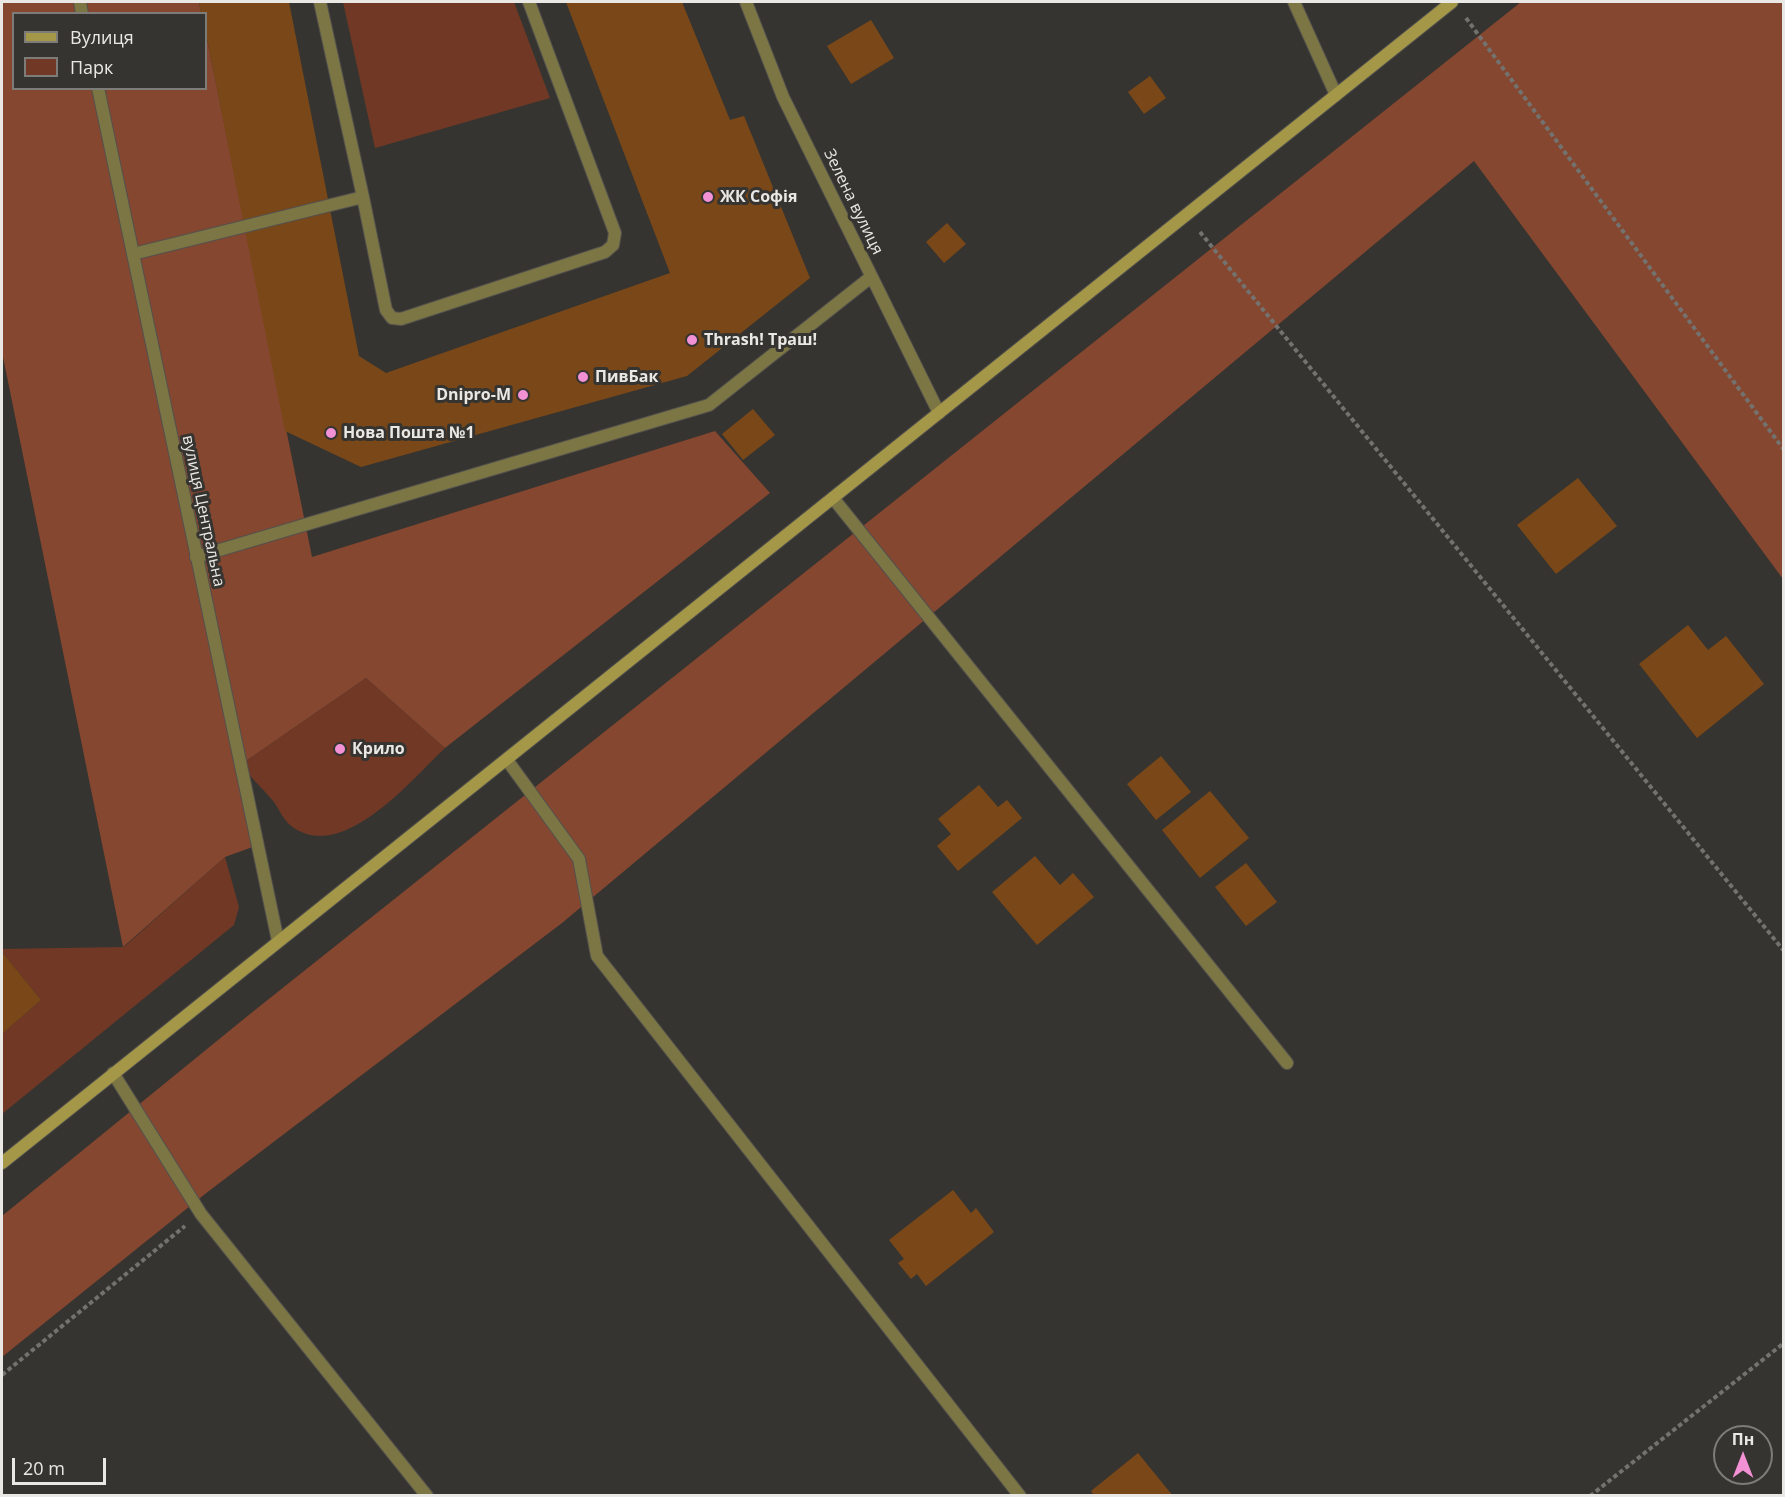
<!DOCTYPE html>
<meta charset="utf-8">
<style>
body{margin:0}
#map{position:relative;width:1785px;height:1497px;overflow:hidden;background:#363430;font-family:"Open Sans",sans-serif}
canvas{display:block}
.frame{position:absolute;inset:0;border:3px solid #e9e8e5;pointer-events:none}
.legend{position:absolute;left:12px;top:12px;width:195px;height:78px;box-sizing:border-box;background:#363430;border:2px solid #7e7c78;margin:0;padding:8px 10px;list-style:none;font-size:18px;color:#e9e8e5}
.legend li{display:flex;align-items:center;gap:12px;height:30px}
.legend b{width:30px;border:2px solid #7e7c78}
.north{position:absolute;left:1713px;top:1425px;width:60px;height:60px;box-sizing:border-box;background:#363430;border:2px solid #7e7c78;border-radius:50%;rotate:0deg;font-size:16px;font-weight:700;line-height:24px;text-align:center;color:#e9e8e5}
.north::after{content:'';display:block;margin:auto;width:21px;height:27px;background:#f391d5;clip-path:polygon(50% 0,100% 100%,50% 72%,0 100%)}
.scale{position:absolute;left:12px;top:1458px;width:94px;height:27px;box-sizing:border-box;border:3px solid #e9e8e5;border-top:0;padding-left:8px;font-size:18px;line-height:21px;white-space:nowrap;color:#e9e8e5;-webkit-text-stroke:4px #363430;paint-order:stroke}
</style>
<div id="map">
<canvas width="1785" height="1497"></canvas>
<div class="frame"></div>
<ul class="legend">
<li><b style="height:8px;background:#a49848"></b>Вулиця</li>
<li><b style="height:16px;background:#713925"></b>Парк</li>
</ul>
<div class="north">Пн</div>
<div class="scale">20 m</div>
</div>
<script>
const ctx = document.querySelector('canvas').getContext('2d');
ctx.lineJoin = 'round';
function fill(path, color) {
  ctx.fillStyle = color;
  ctx.fill(path, 'evenodd');
}
function stroke(path, color, width, dash) {
  ctx.strokeStyle = color;
  ctx.lineWidth = width;
  ctx.lineCap = dash ? 'butt' : 'round';
  ctx.setLineDash(dash || []);
  ctx.stroke(path);
}
function drawText(font, color, halo, rows, align = 'center') {
  ctx.font = font + ' "Open Sans",sans-serif';
  ctx.lineWidth = 6;
  ctx.setLineDash([]);
  ctx.textBaseline = 'middle';
  ctx.strokeStyle = halo;
  ctx.fillStyle = color;
  for (const [text, x, y, turn = 0] of rows) {
    ctx.save();
    ctx.translate(x, y);
    ctx.rotate((+turn || 0) * Math.PI / 180);
    ctx.textAlign = isNaN(turn) ? turn : align;
    if (halo) ctx.strokeText(text, 0, 0);
    ctx.fillText(text, 0, 0);
    ctx.restore();
  }
}
const green = new Path2D(`
 M 343,2 L 514,2 L 550,98 L 375,148 Z
 M 366,678 L 445,748 C 411,780 341,866 290,825 C 283,819 279,809 274,802 C 263,789 251,777 240,765 Z
 M 225,857 L 239,907 L 234,925 L 2,1114 L 2,1034 L 41,1000 L 2,952 L 2,949 L 124,947 Z`);
const forest = new Path2D(`
 M 2,2 L 199,2 L 201,13 L 14,14 L 14,88 L 206,88 L 206,34 L 312,557 L 715,431 L 770,493 L 445,748 L 366,678 L 240,765 L 258,845 L 225,857 L 123,947 L 2,352 Z
 M 1521,2 L 1783,2 L 1783,579 L 1474,161 L 562,923 L 205,1194 L 2,1357 L 2,1216 L 250,1014 Z`);
const building = new Path2D(`
 M 199,2 L 289,2 L 359,356 L 386,373 L 670,273 L 566,2 L 682,2 L 730,120 L 744,116 L 810,278 L 687,376 L 361,467 L 285,431 L 206,34 L 206,14 L 201,14 Z
 M 871,20 L 894,58 L 851,84 L 827,46 Z
 M 1150,76 L 1166,98 L 1144,114 L 1128,92 Z
 M 947,223 L 966,244 L 944,263 L 926,242 Z
 M 753,409 L 775,435 L 743,460 L 722,434 Z
 M 1578,478 L 1617,526 L 1556,574 L 1517,525 Z
 M 1688,625 L 1708,650 L 1726,636 L 1764,684 L 1697,738 L 1639,664 Z
 M 1161,756 L 1191,792 L 1156,820 L 1127,784 Z
 M 979,785 L 998,807 L 1007,800 L 1022,818 L 958,871 L 937,846 L 951,834 L 938,819 Z
 M 1210,791 L 1249,838 L 1200,878 L 1162,830 Z
 M 1035,856 L 1060,885 L 1073,873 L 1094,897 L 1037,945 L 992,892 Z
 M 1246,863 L 1277,902 L 1246,926 L 1215,887 Z
 M 2,952 L 41,1000 L 2,1034 Z
 M 953,1190 L 971,1213 L 976,1208 L 994,1232 L 926,1286 L 917,1274 L 911,1279 L 898,1263 L 904,1259 L 889,1240 Z
 M 1138,1453 L 1173,1496 L 1094,1496 L 1091,1491 Z`);
const path = new Path2D(`
 M 1466,18 L 1784,450
 M 1200,232 L 1784,951
 M 2,1375 L 185,1226
 M 1590,1496 L 1784,1343`);
const lane = new Path2D(`
 M 363,197 L 386,310 L 392,318 L 401,319 L 605,252 L 613,245 L 615,233 L 529,2
 M 133,254 L 363,197 L 320,2
 M 196,557 L 709,405 L 871,277`);
const street = new Path2D(`
 M 80,2 L 82,14
 M 746,2 L 783,97 L 939,413
 M 1294,2 L 1336,95
 M 98,88 L 278,941
 M 833,498 L 1287,1063
 M 507,760 L 579,859 L 597,956 L 1020,1496
 M 113,1073 L 201,1214 L 427,1496`);
const secondary = new Path2D(`
 M 2,1163 L 1452,2`);
const markers = [
 [708,197,6,"#f391d5"],
 [692,340,6,"#f391d5"],
 [583,377,6,"#f391d5"],
 [523,395,6,"#f391d5"],
 [331,433,6,"#f391d5"],
 [340,749,6,"#f391d5"]
];
const poiNames = [
 ["ЖК Софія",720,197],
 ["Thrash! Траш!",704,340],
 ["ПивБак",595,377],
 ["Dnipro-M",511,395,"right"],
 ["Нова Пошта №1",343,433],
 ["Крило",352,749]
];
const streetNames = [
 ["Зелена вулиця",853,202,64],
 ["вулиця Центральна",203,511,78]
];
fill(green, '#713925');
fill(forest, '#854730');
fill(building, '#7a4818');
stroke(lane, '#53514d', 14);
stroke(street, '#53514d', 14);
stroke(secondary, '#53514d', 14);
stroke(path, '#74726f', 4, [4.5, 3]);
stroke(lane, '#7c7544', 12);
stroke(street, '#7c7544', 12);
stroke(secondary, '#a49848', 12);
for (const [x, y, r, color] of markers) {
  const dot = new Path2D();
  dot.arc(x, y, r, 0, 2 * Math.PI);
  ctx.fillStyle = color;
  ctx.fill(dot);
  stroke(dot, '#363430', 2);
}
drawText('bold 16px', '#e9e8e5', '#363430', poiNames, 'left');
drawText('16px', '#e9e8e5', '#363430', streetNames);
</script>
